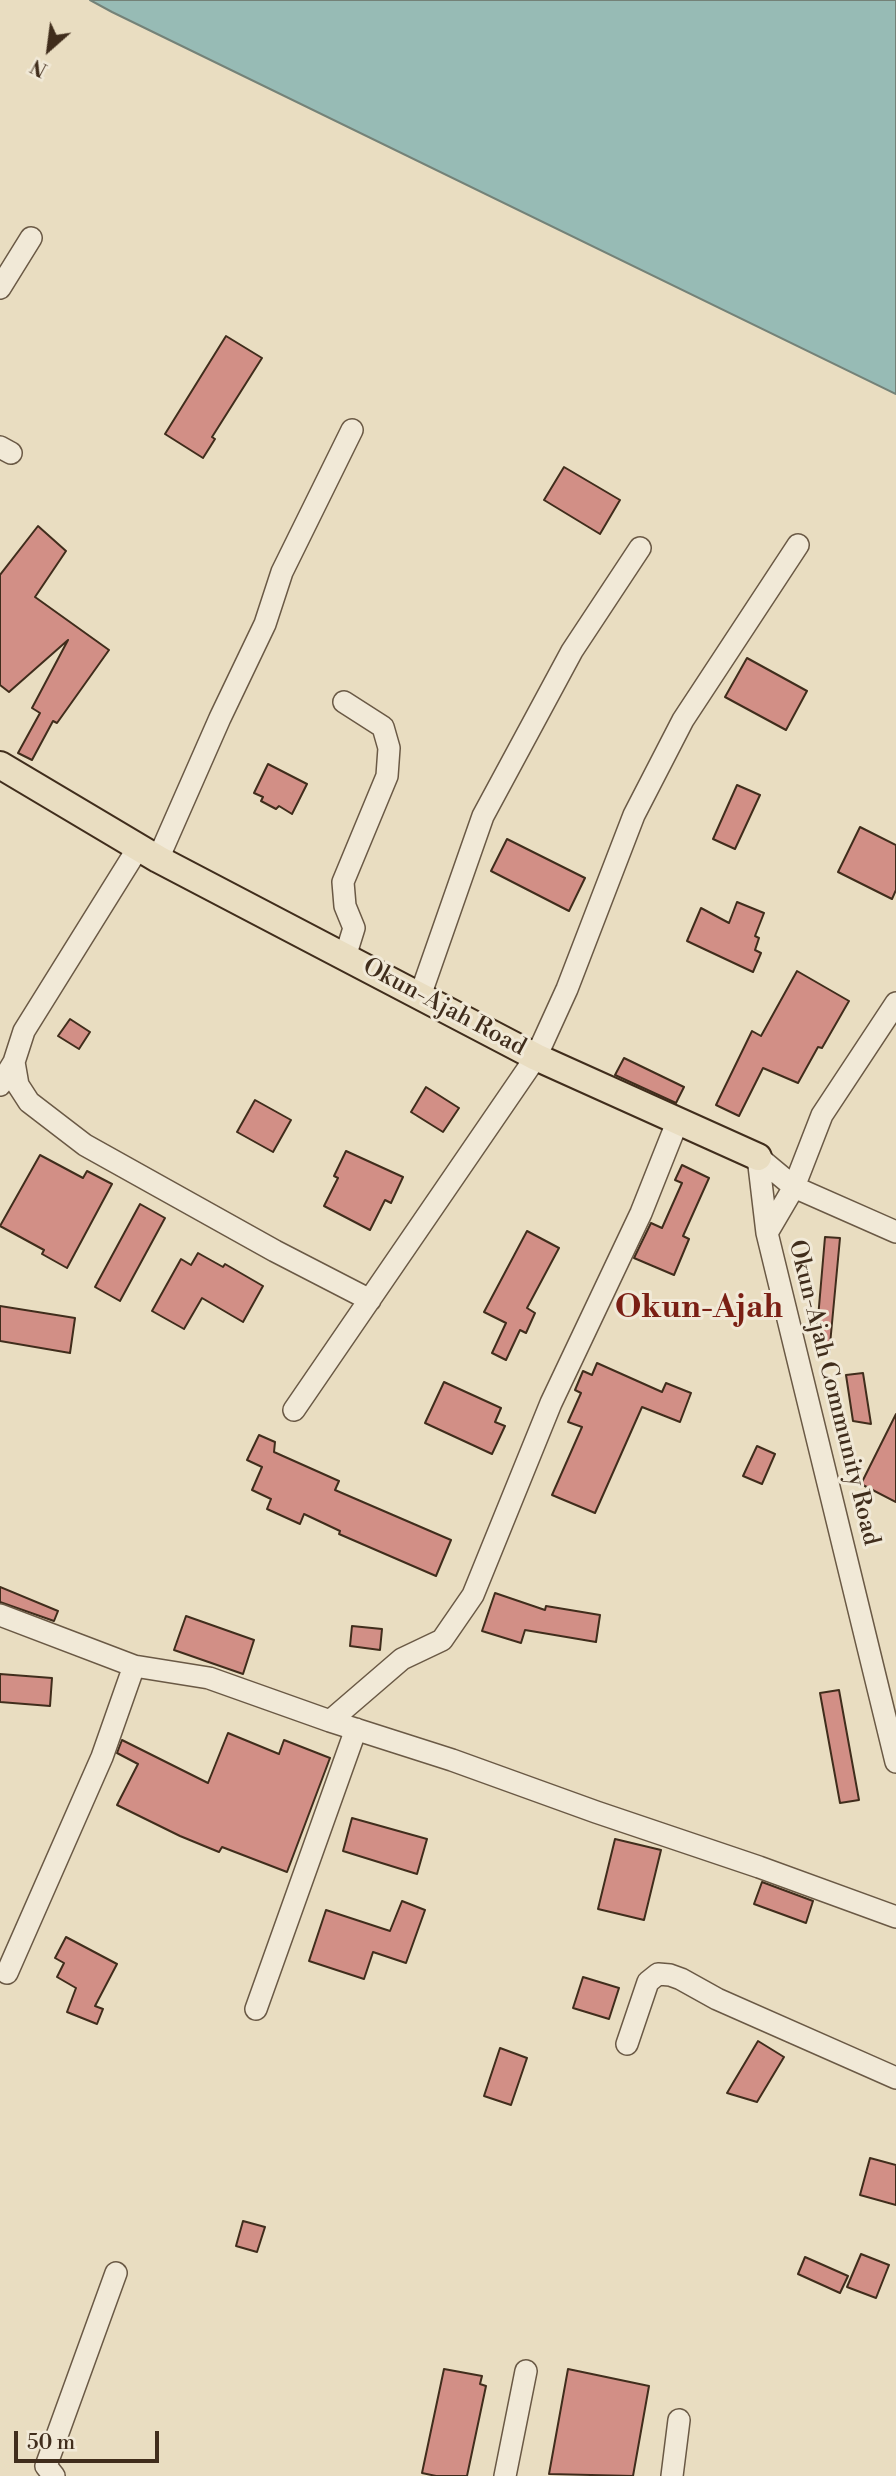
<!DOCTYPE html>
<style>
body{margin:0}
#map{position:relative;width:896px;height:2476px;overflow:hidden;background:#e9ddc1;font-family:"Libre Bodoni",serif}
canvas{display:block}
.north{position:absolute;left:14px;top:14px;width:70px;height:70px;-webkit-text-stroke:5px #f1e9d7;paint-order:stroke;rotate:208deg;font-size:19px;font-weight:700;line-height:28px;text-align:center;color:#402d1c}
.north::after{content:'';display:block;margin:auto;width:24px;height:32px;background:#402d1c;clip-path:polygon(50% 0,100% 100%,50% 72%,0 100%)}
.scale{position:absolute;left:14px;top:2431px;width:145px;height:32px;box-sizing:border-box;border:4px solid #402d1c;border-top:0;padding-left:9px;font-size:21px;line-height:24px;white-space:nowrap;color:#402d1c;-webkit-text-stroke:5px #f1e9d7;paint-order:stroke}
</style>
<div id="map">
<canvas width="896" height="2476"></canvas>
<div class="north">N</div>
<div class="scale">50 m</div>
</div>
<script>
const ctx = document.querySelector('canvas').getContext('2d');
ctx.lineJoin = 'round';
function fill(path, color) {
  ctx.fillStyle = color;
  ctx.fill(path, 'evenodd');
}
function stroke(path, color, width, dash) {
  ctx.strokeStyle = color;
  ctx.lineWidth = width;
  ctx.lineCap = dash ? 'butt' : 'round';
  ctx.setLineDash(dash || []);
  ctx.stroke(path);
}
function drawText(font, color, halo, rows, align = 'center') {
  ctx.font = font + ' "Libre Bodoni",serif';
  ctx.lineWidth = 6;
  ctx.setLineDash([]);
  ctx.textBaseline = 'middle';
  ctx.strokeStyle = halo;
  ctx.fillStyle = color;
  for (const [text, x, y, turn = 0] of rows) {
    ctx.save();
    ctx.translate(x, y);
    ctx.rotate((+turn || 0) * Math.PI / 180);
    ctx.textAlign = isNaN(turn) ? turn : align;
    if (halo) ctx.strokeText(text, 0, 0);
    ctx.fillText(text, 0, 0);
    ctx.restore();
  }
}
const water = new Path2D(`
 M 90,0 L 896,0 L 896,394 L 112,12 Z`);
const building = new Path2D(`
 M 226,336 L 262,358 L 212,437 L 215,439 L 203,458 L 165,434 Z
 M 564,467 L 620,500 L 600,534 L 544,500 Z
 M 38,526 L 66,551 L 35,597 L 109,650 L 57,723 L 53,721 L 32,760 L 18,753 L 40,713 L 32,708 L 68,640 L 9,692 L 0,685 L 0,575 Z
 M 747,658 L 807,691 L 786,730 L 725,697 Z
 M 268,764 L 307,784 L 292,814 L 279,806 L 276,809 L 261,801 L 263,797 L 254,793 Z
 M 737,785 L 760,795 L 735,849 L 713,839 Z
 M 860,827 L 896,845 L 896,890 L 892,899 L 838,872 Z
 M 507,839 L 585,878 L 569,911 L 491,871 Z
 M 737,902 L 764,913 L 755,936 L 759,938 L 755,950 L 761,953 L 753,972 L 687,941 L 701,908 L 729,923 Z
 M 797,971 L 849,1001 L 822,1048 L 818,1047 L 798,1083 L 763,1068 L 739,1116 L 716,1105 L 752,1031 L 761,1036 Z
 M 70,1019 L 90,1032 L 79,1049 L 58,1036 Z
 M 624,1058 L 684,1087 L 676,1103 L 615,1075 Z
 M 426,1087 L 459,1108 L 443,1132 L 411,1112 Z
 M 255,1100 L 291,1120 L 273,1152 L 237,1132 Z
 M 346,1151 L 403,1177 L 391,1203 L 385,1200 L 370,1230 L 324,1206 L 338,1178 L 334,1176 Z
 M 40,1155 L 83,1178 L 87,1171 L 112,1184 L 67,1268 L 42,1254 L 44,1250 L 0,1226 Z
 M 682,1165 L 709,1178 L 683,1236 L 689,1239 L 674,1275 L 634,1258 L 651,1223 L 662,1228 L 682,1183 L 675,1180 Z
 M 140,1204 L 165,1218 L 120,1301 L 95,1287 Z
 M 527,1231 L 559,1248 L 527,1308 L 535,1313 L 526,1333 L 520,1330 L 506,1360 L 492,1353 L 506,1323 L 484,1312 Z
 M 825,1237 L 840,1238 L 829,1355 L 815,1353 Z
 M 198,1253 L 223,1267 L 225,1264 L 263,1286 L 243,1322 L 202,1298 L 184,1329 L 152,1311 L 181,1259 L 191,1265 Z
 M 0,1306 L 75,1318 L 70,1353 L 0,1341 Z
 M 597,1363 L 662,1392 L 666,1383 L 691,1393 L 680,1422 L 642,1407 L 595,1513 L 552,1495 L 582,1427 L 568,1422 L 581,1393 L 575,1390 L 583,1371 L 592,1375 Z
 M 863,1373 L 871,1424 L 853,1421 L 846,1375 Z
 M 444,1382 L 501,1408 L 495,1422 L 505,1426 L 492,1454 L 425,1423 Z
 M 896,1414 L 896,1502 L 861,1484 Z
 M 259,1435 L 275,1442 L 274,1452 L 339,1481 L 335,1490 L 451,1540 L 436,1576 L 339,1534 L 340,1531 L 304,1514 L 300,1524 L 267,1509 L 271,1499 L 252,1490 L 262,1467 L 247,1460 Z
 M 757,1446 L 775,1454 L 762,1484 L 743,1476 Z
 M 0,1587 L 58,1611 L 54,1621 L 0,1602 Z
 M 495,1593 L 545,1610 L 546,1606 L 600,1615 L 596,1642 L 525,1630 L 521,1643 L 482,1631 Z
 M 186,1616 L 254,1640 L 243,1674 L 174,1650 Z
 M 352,1626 L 382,1629 L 380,1650 L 350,1646 Z
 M 0,1674 L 52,1678 L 50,1706 L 0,1702 Z
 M 839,1690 L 859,1800 L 840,1803 L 820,1693 Z
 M 228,1733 L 279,1754 L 284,1740 L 330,1758 L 287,1872 L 222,1847 L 219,1852 L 180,1836 L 117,1805 L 138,1764 L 117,1753 L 122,1740 L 208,1783 Z
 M 352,1818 L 427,1839 L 417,1874 L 343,1851 Z
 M 615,1839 L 661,1850 L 644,1920 L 598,1909 Z
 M 762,1882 L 813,1901 L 806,1923 L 754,1904 Z
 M 402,1901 L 425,1910 L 406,1963 L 373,1952 L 364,1979 L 309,1961 L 326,1910 L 390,1931 Z
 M 66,1937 L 117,1964 L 95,2006 L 103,2009 L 97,2024 L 67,2012 L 76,1988 L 57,1977 L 64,1963 L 55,1958 Z
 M 583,1977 L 619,1988 L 609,2019 L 573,2008 Z
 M 758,2041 L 784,2057 L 757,2102 L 727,2093 Z
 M 500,2048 L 527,2058 L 511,2105 L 484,2096 Z
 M 870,2158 L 896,2165 L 896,2205 L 860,2195 Z
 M 243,2221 L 265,2227 L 257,2252 L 236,2246 Z
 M 861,2254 L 889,2265 L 876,2298 L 847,2287 Z
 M 805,2257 L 848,2276 L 840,2293 L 798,2274 Z
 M 444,2369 L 482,2376 L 480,2384 L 486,2386 L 467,2476 L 436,2476 L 422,2473 Z
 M 568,2369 L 649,2386 L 633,2476 L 549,2474 Z`);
const minor = new Path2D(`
 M 0,288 L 31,238
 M 0,447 L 11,453
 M 344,702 L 383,727 L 389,748 L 387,776 L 343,882 L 345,906 L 354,928 L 345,957
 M 158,859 L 220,718 L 265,624 L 282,572 L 352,430
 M 420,996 L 483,816 L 572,651 L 640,548
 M 14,1062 L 18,1085 L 29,1102 L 85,1145 L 275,1251 L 370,1300
 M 0,1085 L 14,1062 L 24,1031 L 138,848
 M 758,1157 L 767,1233 L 896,1762
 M 758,1157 L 794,1187 L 896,1232
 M 767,1233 L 794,1187 L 822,1115 L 896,1003
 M 294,1410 L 536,1057 L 567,989 L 634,815 L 683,720 L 798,545
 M 0,1615 L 134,1666 L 209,1678 L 330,1721 L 452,1760 L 596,1812 L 759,1867 L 896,1917
 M 330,1721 L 402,1659 L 442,1640 L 473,1595 L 551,1403 L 641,1213 L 678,1120
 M 7,1973 L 102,1757 L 134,1666
 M 256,2009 L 356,1729
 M 627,2044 L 648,1982 L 658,1974 L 670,1975 L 681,1979 L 717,1999 L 896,2078
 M 54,2476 L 46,2466 L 116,2273
 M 505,2476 L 526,2371
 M 672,2476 L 679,2420`);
const major = new Path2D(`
 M 0,765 L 158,859 L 536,1057 L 758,1157`);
const streetNames = [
 ["Okun-Ajah Road",444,1008,28],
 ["Okun-Ajah Community Road",833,1393,76]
];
const districtNames = [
 ["Okun-Ajah",699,1309]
];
fill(water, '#97bbb5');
stroke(water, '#748278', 2);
fill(building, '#d28f86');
stroke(building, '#402d1c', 2);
stroke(minor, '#6a5945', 24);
stroke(major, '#402d1c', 30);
stroke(minor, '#f1e9d7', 21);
stroke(major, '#e9ddc1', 26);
drawText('24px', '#402d1c', '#f1e9d7', streetNames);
drawText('bold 32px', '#7a1f14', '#f1e9d7', districtNames);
</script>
